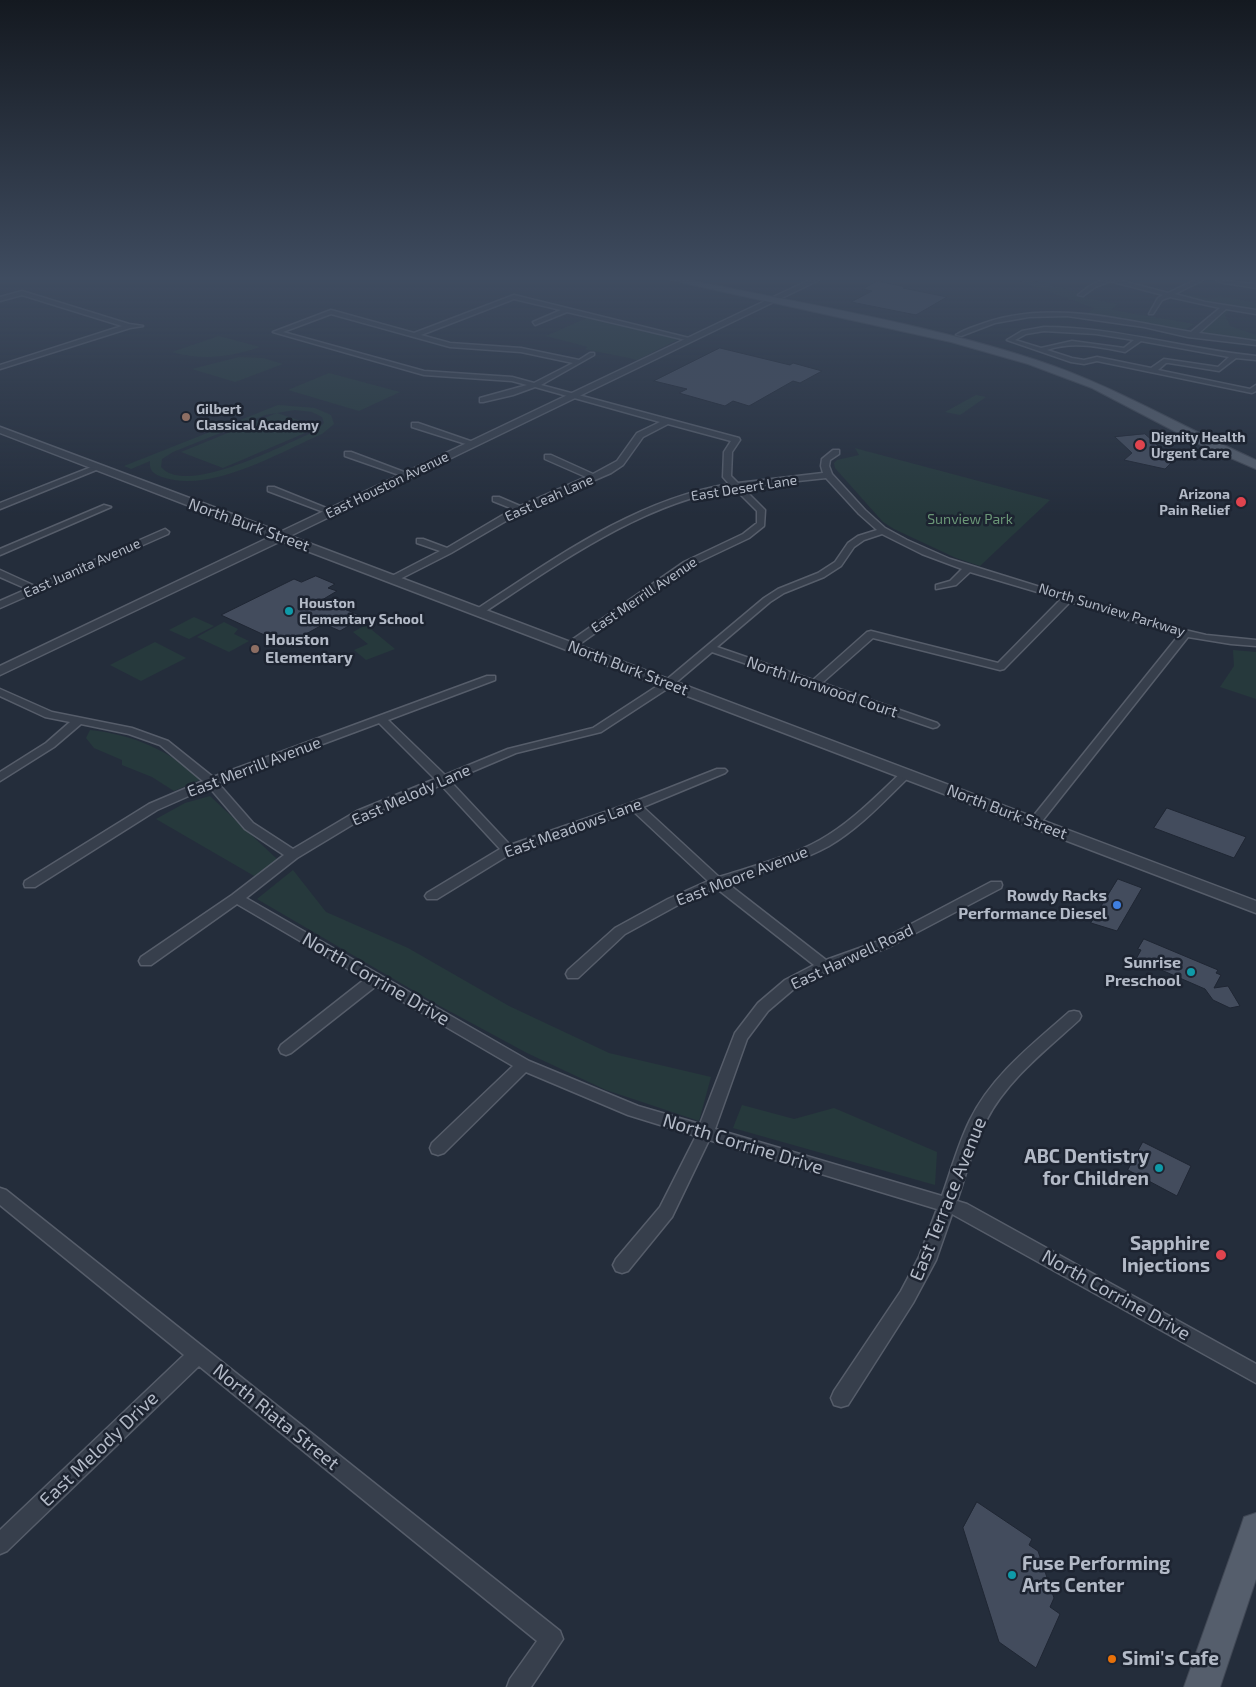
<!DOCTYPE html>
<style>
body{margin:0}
canvas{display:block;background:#242d3b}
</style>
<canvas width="1256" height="1687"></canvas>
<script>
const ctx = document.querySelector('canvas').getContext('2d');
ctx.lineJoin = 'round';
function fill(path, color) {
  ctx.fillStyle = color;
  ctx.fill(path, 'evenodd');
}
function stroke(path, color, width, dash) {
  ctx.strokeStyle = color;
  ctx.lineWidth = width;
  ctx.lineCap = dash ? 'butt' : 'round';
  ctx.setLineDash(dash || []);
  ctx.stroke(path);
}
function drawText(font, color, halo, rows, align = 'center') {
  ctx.font = font + ' "Exo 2",sans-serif';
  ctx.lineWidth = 5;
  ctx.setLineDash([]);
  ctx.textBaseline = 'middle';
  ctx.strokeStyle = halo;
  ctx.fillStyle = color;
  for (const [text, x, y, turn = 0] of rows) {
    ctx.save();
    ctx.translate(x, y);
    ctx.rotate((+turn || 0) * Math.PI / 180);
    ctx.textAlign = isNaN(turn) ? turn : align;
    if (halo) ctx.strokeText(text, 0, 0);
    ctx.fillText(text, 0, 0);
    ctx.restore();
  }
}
const green = new Path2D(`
 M 1017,280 L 1051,283 L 1048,286 L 1084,292 L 1082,295 L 1085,298 L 1117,304 L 1112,310 L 1194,324 L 1184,331 L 1086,315 L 1094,308 Z
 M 1182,294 L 1213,299 L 1219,296 L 1256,303 L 1256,309 L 1218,304 L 1180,295 Z
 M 1225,310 L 1230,310 L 1225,315 L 1230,326 L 1256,335 L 1256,340 L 1200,333 Z
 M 589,317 L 676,338 L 679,339 L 637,360 C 619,355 602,353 585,349 L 588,347 L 546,336 Z
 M 219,336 L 260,347 C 230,357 203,361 172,352 Z
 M 239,357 L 263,358 L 283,364 L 235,382 L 192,369 Z
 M 329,373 L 400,392 L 359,411 L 288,390 Z
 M 976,395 L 986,397 L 960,415 L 945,412 Z
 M 278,405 L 315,408 L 331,415 L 334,424 L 322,434 C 278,453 210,494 162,477 C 153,474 149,470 150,461 L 131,469 L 124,466 ZM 295,410 L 312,412 L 322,417 L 324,423 L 314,432 C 284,444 187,497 161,467 L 162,459 L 173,452 L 265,415 Z
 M 277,413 L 319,427 L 223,468 L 181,452 Z
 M 855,448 L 862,450 L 1050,500 L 980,566 L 956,558 L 894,529 L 883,522 L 835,468 L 834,463 L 837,460 L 859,455 Z
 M 194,617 L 214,626 L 189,639 L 169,630 Z
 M 224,622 L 238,629 L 234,634 L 249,641 L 229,652 L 197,637 Z
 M 366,625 L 395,649 L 366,660 L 354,650 L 368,644 L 353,632 Z
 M 155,642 L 186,658 L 141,681 L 110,665 Z
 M 1233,650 L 1256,652 L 1256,699 L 1220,687 L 1234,666 Z
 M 90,730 C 135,735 167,750 202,779 L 174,791 L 152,777 L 122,765 L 122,760 L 94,748 L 86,738 Z
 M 210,796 L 278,860 L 256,877 L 156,819 L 185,803 Z
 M 293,870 L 326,912 L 408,948 L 509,1006 L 609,1053 L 711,1077 L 699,1121 L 606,1090 L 527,1053 L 440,1006 L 257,899 Z
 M 742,1105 L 794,1119 L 834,1108 L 937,1152 L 935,1185 L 733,1128 Z`);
const building = new Path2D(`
 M 877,281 L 906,287 L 903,288 L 947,297 L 916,315 L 851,302 L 872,291 L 863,289 Z
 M 720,348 L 790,365 L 793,363 L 822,371 L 800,383 L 793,381 L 749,406 L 733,401 L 725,406 L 679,393 L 687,389 L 654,381 Z
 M 1145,434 L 1174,460 L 1165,469 L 1124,460 L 1132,453 L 1115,437 Z
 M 316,576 L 335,584 L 328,588 L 337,591 L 322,600 L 364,617 L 340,631 L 324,624 L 286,645 L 221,615 L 294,579 L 301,582 Z
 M 1167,808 L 1246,837 L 1234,858 L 1154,828 Z
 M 1118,879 L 1142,888 L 1117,931 L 1091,923 Z
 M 1144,939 L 1218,970 L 1216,973 L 1221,975 L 1214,988 L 1228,986 L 1240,1006 L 1230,1008 L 1213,1000 L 1205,989 L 1136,959 L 1141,950 L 1138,949 Z
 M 1143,1142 L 1191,1166 L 1177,1196 L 1128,1170 Z
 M 977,1502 L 1032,1539 L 1029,1545 L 1038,1551 L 1054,1598 L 1050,1607 L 1060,1614 L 1036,1668 L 999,1642 L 963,1528 Z`);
const minor = new Path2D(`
 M 1102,280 L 1119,280 L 1168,293 L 1195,280 L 1203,280 L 1175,294 L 1205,302 L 1256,310 L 1256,314 L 1226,309 L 1199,333 L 1256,341 L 1256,345 L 1188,337 L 1144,327 L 1067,316 L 1029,317 L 995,323 L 961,336 L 956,335 C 962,331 970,328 976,326 C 1045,298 1122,320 1191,332 L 1220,308 L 1170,297 L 1162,300 L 1153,314 L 1149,314 L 1158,298 L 1163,295 L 1110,281 L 1095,287 L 1083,296 L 1078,295 L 1091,285 Z
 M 1216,280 L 1256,284 L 1256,288 L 1219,282 Z
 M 22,291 L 129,324 L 143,326 L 130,328 L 0,369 L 0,365 L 122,326 L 22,295 L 0,301 L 0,297 Z
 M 514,295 L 693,339 L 690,341 L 567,312 L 535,325 L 533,322 L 561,310 L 514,299 L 421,335 L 450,343 L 521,348 L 579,360 L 590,353 L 594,353 L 594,355 L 541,385 L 739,438 L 740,440 L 732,452 L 731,476 L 738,483 L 823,473 L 821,466 L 822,459 L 833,450 L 839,450 L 839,454 L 830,460 L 829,466 L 832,474 L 865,510 L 885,528 L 907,540 L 950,559 L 1159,624 L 1206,635 L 1256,640 L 1256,646 L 1231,644 L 1188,637 L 1039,825 L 1035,826 L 1029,822 L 1031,819 L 1179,635 L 1070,602 L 1004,669 L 1000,670 L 873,638 L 822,683 L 937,723 L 939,725 L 937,727 L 933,728 L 712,652 L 673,685 L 601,732 L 516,753 L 450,781 L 510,845 L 631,803 L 717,769 L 725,769 L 727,771 L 725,773 L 643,807 L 719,877 C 753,866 790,857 820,840 C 852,822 877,795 903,771 L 911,771 L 913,773 L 911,775 C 885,800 860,828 829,846 C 798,863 761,872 727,883 L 826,960 L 879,941 L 991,882 L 1001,882 L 1002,885 L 1001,888 L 889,947 L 829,970 L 795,988 L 768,1011 L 747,1039 L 715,1129 L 942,1196 C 951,1171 958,1144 970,1120 C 992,1075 1033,1044 1069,1012 L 1074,1011 L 1079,1012 L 1081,1016 L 1079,1020 C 1046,1050 1007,1080 986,1121 C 973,1145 966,1175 957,1201 L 967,1204 L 1256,1364 L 1256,1383 L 952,1214 L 936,1260 L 913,1303 L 848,1405 L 841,1407 L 834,1405 L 831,1398 L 834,1391 L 901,1291 L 919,1257 L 937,1209 L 709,1140 L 672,1217 L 628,1271 L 622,1273 L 616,1271 L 613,1265 L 616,1259 L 660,1207 L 696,1136 L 628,1115 L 526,1072 L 444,1153 L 438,1155 L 432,1153 L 430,1148 L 432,1143 L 513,1066 L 376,986 L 291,1053 L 286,1055 L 281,1053 L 279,1049 L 281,1045 L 365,979 L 237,904 L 151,965 L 141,965 L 139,961 L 141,957 L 232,895 L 284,855 L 245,829 L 209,787 L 157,810 L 35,887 L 25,887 L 24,884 L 25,881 L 149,804 L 203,781 L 160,745 L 129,734 L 81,724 L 54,747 L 0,781 L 0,772 L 46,743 L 70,722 L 45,717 L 0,696 L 0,689 L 52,712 L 132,728 L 168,741 L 213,777 L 487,676 L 495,676 L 495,680 L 388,720 L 445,775 L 508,749 L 593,728 L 665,681 L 764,598 L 778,589 L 818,573 L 835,562 L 848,543 L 858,536 L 877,530 L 859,514 L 826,478 L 742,487 L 765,510 L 764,526 L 749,538 L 690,566 L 574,648 L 566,648 L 566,644 L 684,562 L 743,534 L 757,523 L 757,511 L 734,488 C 640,504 561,562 483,613 L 477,613 L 477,609 C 555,558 635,500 729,484 L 723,477 L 724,452 L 731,441 L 668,424 L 643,437 L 623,465 L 611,473 L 523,511 L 451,553 L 396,581 L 390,581 L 390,577 L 440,551 L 417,543 L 417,539 L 423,539 L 447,548 L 513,509 L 493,501 L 493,497 L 499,497 L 520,506 L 586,477 L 545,459 L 545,455 L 551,455 L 593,474 L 617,461 L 637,433 L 660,422 L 535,387 L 513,395 L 483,402 L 480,402 L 480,398 L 527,385 L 512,381 L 424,375 L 273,332 L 331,310 L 414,333 ZM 331,314 L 450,347 L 521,352 L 573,363 L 534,383 L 512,377 L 424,371 L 283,332 ZM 882,534 L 922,554 L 962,569 L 950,581 L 936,585 L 936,589 L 956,585 L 970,572 L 1061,599 L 998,663 L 871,631 L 867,632 L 813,680 L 717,647 L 770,602 L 784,593 L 824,577 L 841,566 L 854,547 L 864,540 ZM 379,723 L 435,779 L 357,811 L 293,849 L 253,823 L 218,783 ZM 441,785 L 500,849 L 427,893 L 425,896 L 427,899 L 437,899 L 512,853 L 633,811 L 708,881 L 668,899 L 615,928 L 568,970 L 566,974 L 568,978 L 578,978 L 625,934 L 678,905 L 716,888 L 814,965 L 785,980 L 758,1003 L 735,1033 L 700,1124 L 638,1106 L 529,1061 L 246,898 L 297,858 L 365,817 Z
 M 1044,327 C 1116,327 1185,349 1256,356 L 1256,360 L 1236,358 L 1219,371 L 1169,363 L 1166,363 L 1158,370 L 1250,389 L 1256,385 L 1256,391 L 1252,393 L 1097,361 L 1084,364 L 1071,362 L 1007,340 L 1022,331 ZM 1044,331 L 1096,334 L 1134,340 L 1124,348 L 1072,341 L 1041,348 L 1015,340 L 1026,334 ZM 1141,341 L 1229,357 L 1218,367 L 1164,359 L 1151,368 L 1097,357 L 1084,360 L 1072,358 L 1047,350 C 1073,341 1099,347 1125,352 Z
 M 412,423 L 418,423 L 476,443 L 469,445 L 412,427 Z
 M 345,452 L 351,452 L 412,475 L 405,477 L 345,456 Z
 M 94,466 L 101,468 L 0,509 L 0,503 Z
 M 268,487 L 274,487 L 336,512 L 329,514 L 268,491 Z
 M 104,505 L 111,507 L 0,555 L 0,549 Z
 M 165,529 L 169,532 L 168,534 L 0,608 L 0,601 L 27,589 L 0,577 L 0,570 L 35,586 Z
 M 0,1188 L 6,1190 L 560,1631 L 563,1639 L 531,1687 L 507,1687 L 510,1679 L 537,1641 L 199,1366 L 7,1551 L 0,1554 L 0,1530 L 184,1355 L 0,1205 Z`);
const tertiary = new Path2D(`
 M 809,280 L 819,280 L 290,536 L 1256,901 L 1256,913 L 281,541 L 0,675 L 0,666 L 270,537 L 0,433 L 0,427 L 280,532 Z`);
const primary = new Path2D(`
 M 670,280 L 689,280 C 804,304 923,323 1036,360 C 1113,385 1182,427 1256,460 L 1256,469 L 1203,446 L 1092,388 L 1028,364 L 951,342 Z
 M 1256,1513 L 1256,1579 L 1220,1687 L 1184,1687 L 1240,1529 L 1244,1517 Z`);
const markers = [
 [186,417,5,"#8d6e63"],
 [1140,445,6,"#e0444e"],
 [1241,502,6,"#e0444e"],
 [289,611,5,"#0f9aa8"],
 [255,649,5,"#8d6e63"],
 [1117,905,5,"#3f7fe0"],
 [1191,972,5,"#0f9aa8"],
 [1159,1168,5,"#0f9aa8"],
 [1221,1255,6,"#e0444e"],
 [1012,1575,5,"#0f9aa8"],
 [1112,1659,5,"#e8710a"]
];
const farPoinames = [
 ["Gilbert",196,409],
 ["Classical Academy",196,425],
 ["Dignity Health",1151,437],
 ["Urgent Care",1151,453],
 ["Arizona",1230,494,"right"],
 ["Pain Relief",1230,510,"right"],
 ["Houston",299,603],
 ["Elementary School",299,619]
];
const farStreetnames = [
 ["East Houston Avenue",387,485,-26],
 ["East Desert Lane",744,488,-9],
 ["East Leah Lane",549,498,-24],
 ["East Juanita Avenue",82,568,-24],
 ["East Merrill Avenue",644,595,-34],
 ["North Sunview Parkway",1112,610,17]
];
const farParknames = [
 ["Sunview Park",970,519]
];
const streetNames = [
 ["North Burk Street",249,525,20],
 ["North Burk Street",628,668,21],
 ["North Ironwood Court",822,687,19],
 ["East Merrill Avenue",254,767,-21],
 ["East Melody Lane",411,795,-24],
 ["North Burk Street",1007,812,21],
 ["East Meadows Lane",573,828,-20],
 ["East Moore Avenue",742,876,-21],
 ["East Harwell Road",852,957,-25]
];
const poiNames = [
 ["Houston",265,640,"left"],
 ["Elementary",265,658,"left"],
 ["Rowdy Racks",1107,896],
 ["Performance Diesel",1107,914],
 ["Sunrise",1181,963],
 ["Preschool",1181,981]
];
const nearStreetnames = [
 ["North Corrine Drive",376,979,30],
 ["North Corrine Drive",743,1144,17],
 ["East Terrace Avenue",948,1199,-68],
 ["North Corrine Drive",1116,1295,29],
 ["North Riata Street",276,1417,39],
 ["East Melody Drive",99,1449,-44]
];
const nearPoinames = [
 ["ABC Dentistry",1149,1157],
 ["for Children",1149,1179],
 ["Sapphire",1210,1244],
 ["Injections",1210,1266],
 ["Fuse Performing",1022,1564,"left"],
 ["Arts Center",1022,1586,"left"],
 ["Simi's Cafe",1122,1659,"left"]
];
fill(green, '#26393c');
fill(building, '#434c5d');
stroke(building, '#1f2633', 1);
stroke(minor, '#565d6a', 3);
stroke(tertiary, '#565d6a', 3);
stroke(primary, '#414855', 2);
fill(minor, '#373f4c');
fill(tertiary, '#373f4c');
fill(primary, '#555e6c');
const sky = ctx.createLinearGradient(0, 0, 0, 516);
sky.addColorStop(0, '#141920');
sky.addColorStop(0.54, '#3f4c60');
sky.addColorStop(1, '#3f4c6000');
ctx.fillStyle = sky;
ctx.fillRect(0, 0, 1256, 516);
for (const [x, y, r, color] of markers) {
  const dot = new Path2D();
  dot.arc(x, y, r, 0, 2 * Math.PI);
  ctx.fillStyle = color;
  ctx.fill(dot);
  stroke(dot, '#1d2431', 2);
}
drawText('bold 14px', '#b3bac7', '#1d2431', farPoinames, 'left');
drawText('14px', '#b3bac7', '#1d2431', farStreetnames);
drawText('14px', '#6b9777', '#1d2431', farParknames);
drawText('16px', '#b3bac7', '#1d2431', streetNames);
drawText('bold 16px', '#b3bac7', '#1d2431', poiNames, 'right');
drawText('19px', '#b3bac7', '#1d2431', nearStreetnames);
drawText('bold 19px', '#b3bac7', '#1d2431', nearPoinames, 'right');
</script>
